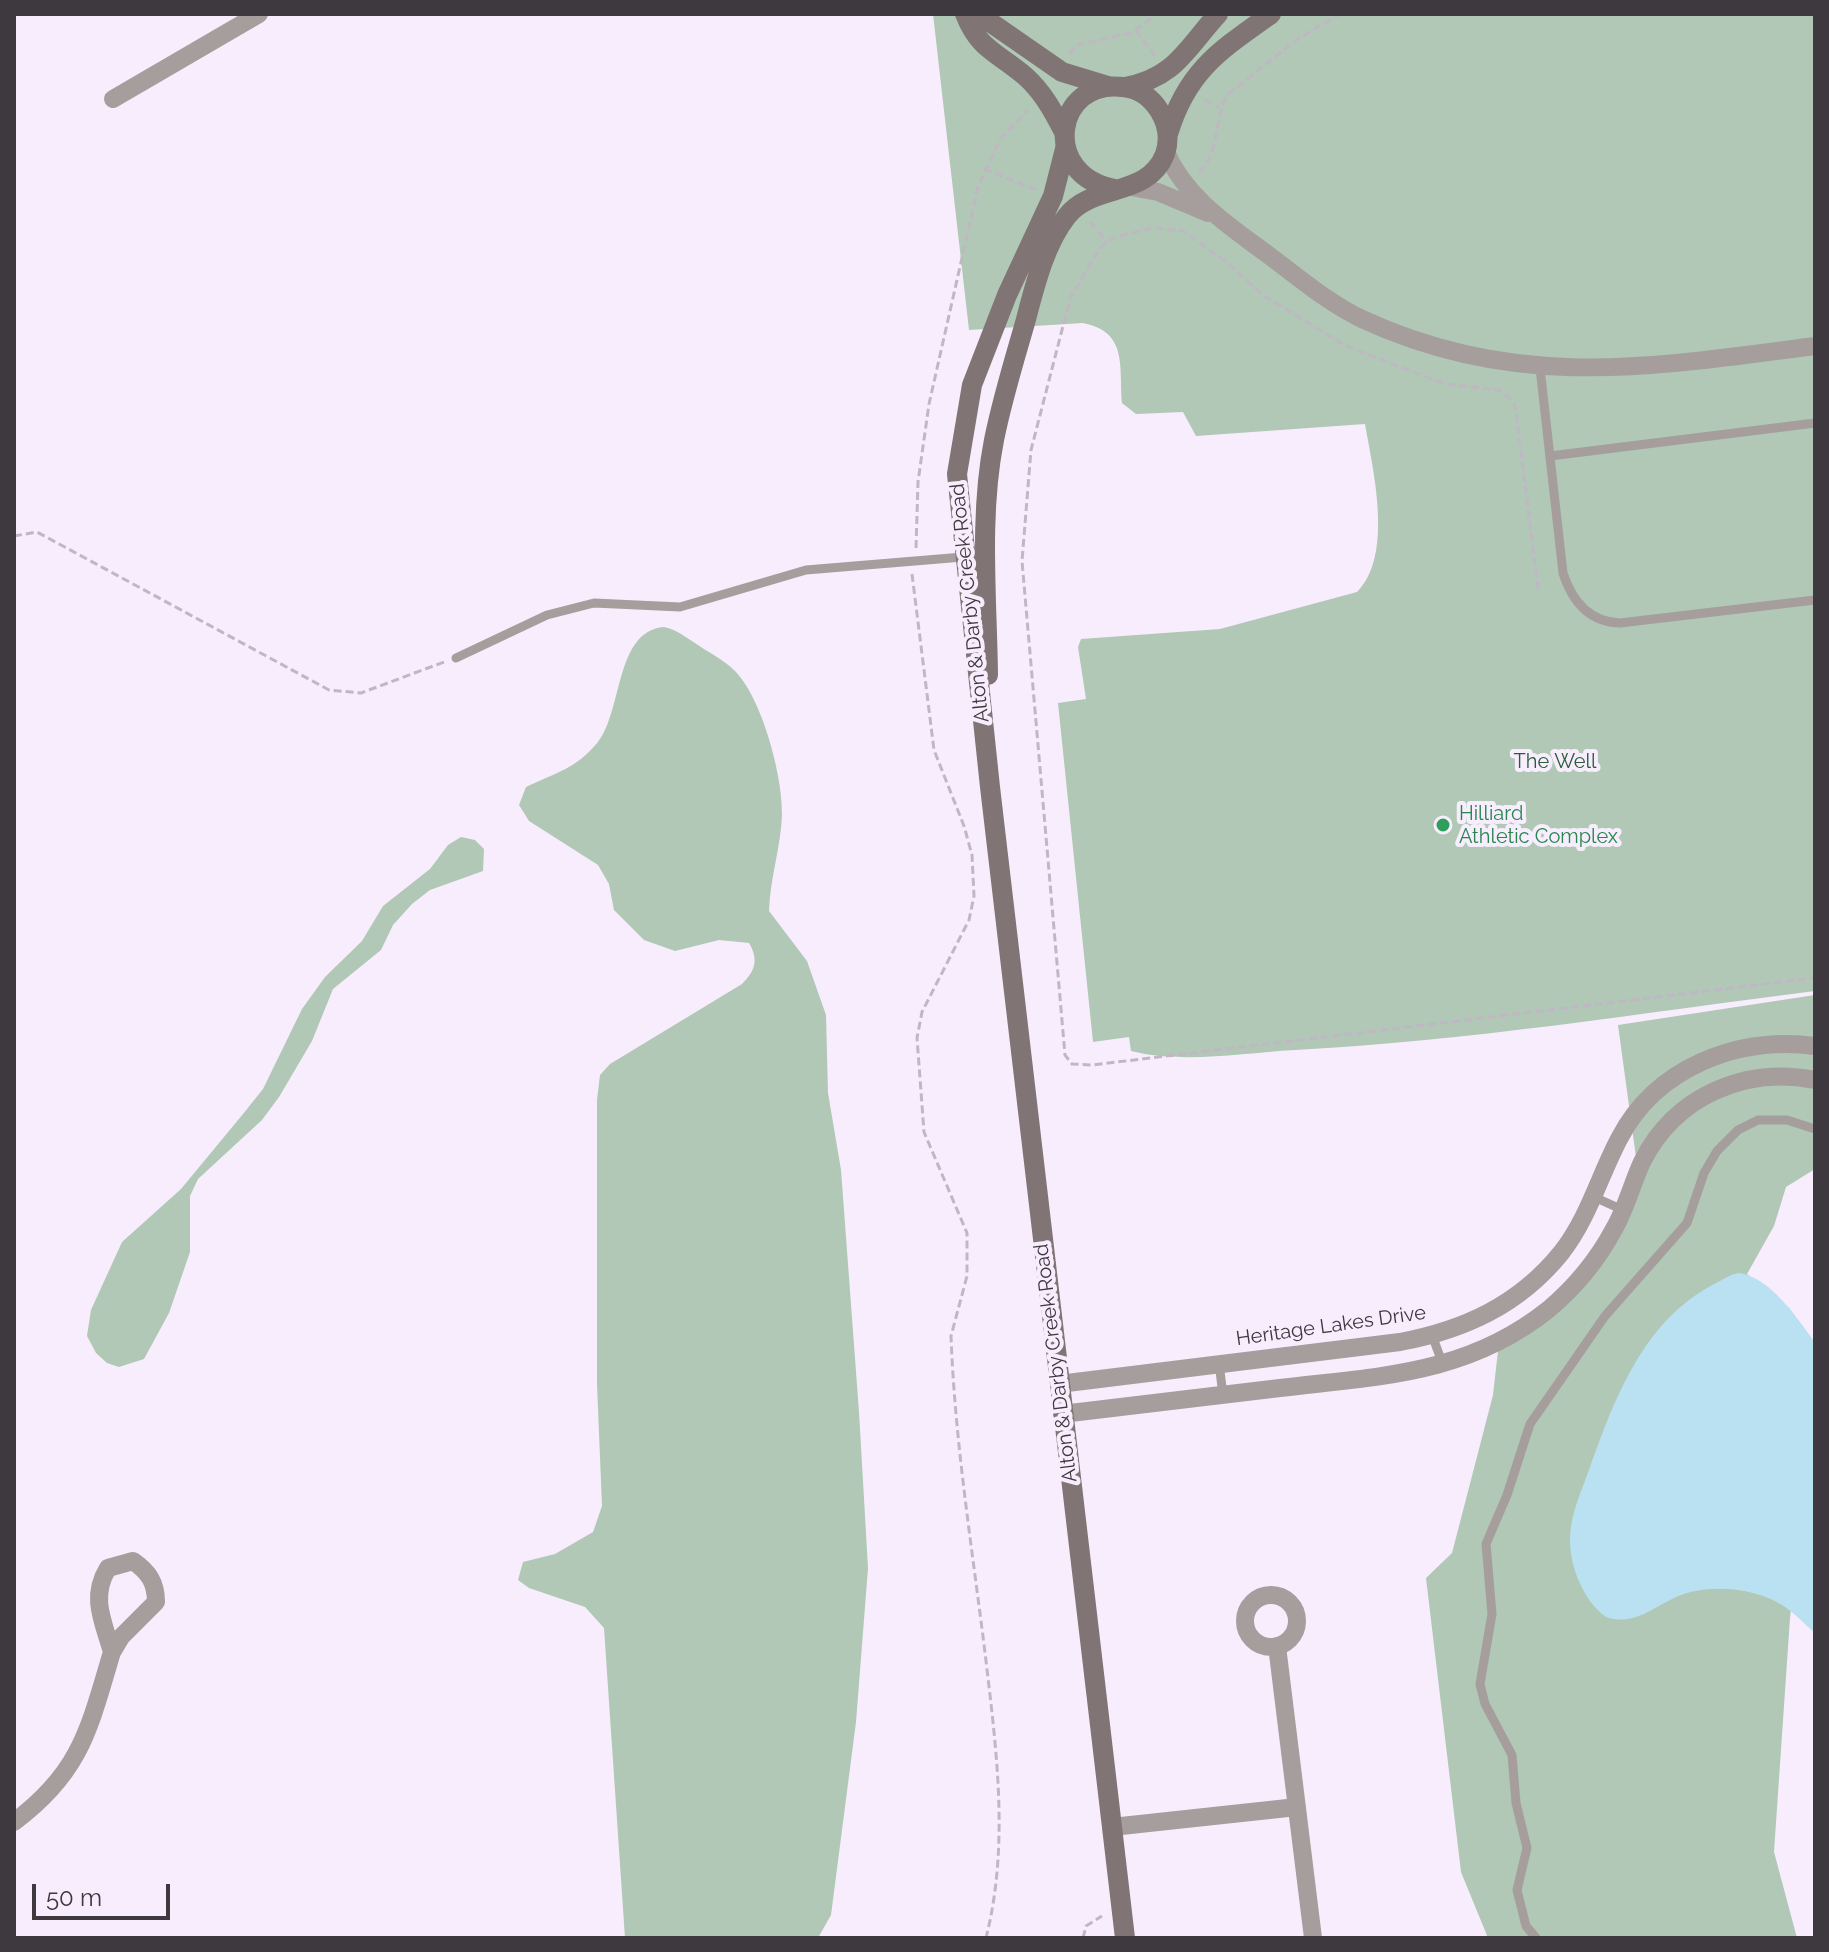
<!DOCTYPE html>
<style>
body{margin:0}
#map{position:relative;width:1829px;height:1952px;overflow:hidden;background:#f8edfd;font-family:Raleway,sans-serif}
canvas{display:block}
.frame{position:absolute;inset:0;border:16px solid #3d393f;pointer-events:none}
.scale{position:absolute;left:32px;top:1884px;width:138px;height:36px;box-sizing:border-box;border:4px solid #3d393f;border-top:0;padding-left:10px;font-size:24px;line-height:28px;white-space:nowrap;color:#3d393f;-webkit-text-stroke:6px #f8edfd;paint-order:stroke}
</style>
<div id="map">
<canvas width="1829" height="1952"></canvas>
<div class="frame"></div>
<div class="scale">50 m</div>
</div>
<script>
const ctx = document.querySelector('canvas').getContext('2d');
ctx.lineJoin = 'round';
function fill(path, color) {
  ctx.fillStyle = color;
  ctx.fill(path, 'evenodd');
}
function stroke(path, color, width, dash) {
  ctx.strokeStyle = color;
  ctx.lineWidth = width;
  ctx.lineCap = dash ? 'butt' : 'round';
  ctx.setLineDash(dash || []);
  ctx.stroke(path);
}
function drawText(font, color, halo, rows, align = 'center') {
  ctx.font = font + ' Raleway,sans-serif';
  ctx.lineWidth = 8;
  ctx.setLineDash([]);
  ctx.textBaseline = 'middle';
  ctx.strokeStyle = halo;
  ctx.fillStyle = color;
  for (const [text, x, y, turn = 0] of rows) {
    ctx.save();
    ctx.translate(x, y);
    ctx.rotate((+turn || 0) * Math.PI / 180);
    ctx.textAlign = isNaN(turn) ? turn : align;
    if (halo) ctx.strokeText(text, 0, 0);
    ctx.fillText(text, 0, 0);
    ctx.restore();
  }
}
const green = new Path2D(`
 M 933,14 L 1815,14 L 1815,991 C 1641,1013 1469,1041 1295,1050 C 1241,1053 1183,1064 1131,1051 L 1129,1037 L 1093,1042 L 1058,703 L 1086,699 L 1078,647 L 1081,639 L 1220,629 L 1357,592 C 1394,555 1373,470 1365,424 L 1196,436 L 1183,412 L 1136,414 L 1122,403 C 1119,366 1128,332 1083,323 L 969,330 Z
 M 664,627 C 677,630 684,636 695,643 C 709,653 723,659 735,671 C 762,698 783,777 782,814 C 781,847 770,878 769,911 L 807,961 L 826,1015 L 828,1093 L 841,1170 L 859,1412 L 868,1568 L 856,1722 L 831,1915 L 818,1938 L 625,1938 L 604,1628 L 585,1607 L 529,1588 L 518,1580 L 523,1562 L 555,1554 L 593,1532 L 602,1506 L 597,1384 L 597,1100 L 600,1075 L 610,1064 L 742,984 C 755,971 759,960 749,943 L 719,940 L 675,951 L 644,940 L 614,910 L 609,884 L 598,865 L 529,821 L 519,805 L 526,787 C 555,773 576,769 598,742 C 623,710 615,631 664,627 Z
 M 461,837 L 475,840 L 484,849 L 483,871 L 430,890 L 412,904 L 393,925 L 381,950 L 333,989 L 312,1041 L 279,1097 L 262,1120 L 198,1179 L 190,1196 L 190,1252 L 169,1313 L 144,1359 L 119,1367 L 107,1363 L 96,1353 L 87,1336 L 91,1310 L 122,1242 L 181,1189 L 243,1114 L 263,1089 L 302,1009 L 325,977 L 362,941 L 383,906 L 430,869 L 448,845 Z
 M 1815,995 L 1815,1169 L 1786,1187 L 1774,1226 L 1747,1274 L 1789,1308 L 1815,1343 L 1815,1427 L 1790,1618 L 1774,1852 L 1797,1938 L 1488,1938 L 1461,1872 L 1426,1578 L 1452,1553 L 1493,1395 L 1499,1342 L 1573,1286 L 1638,1172 L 1618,1025 Z`);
const water = new Path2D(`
 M 1740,1273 C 1772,1279 1797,1318 1815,1343 L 1815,1633 C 1804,1624 1795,1613 1782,1605 C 1753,1587 1705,1583 1674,1598 C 1651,1609 1633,1626 1606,1617 C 1583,1601 1569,1565 1570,1537 C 1571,1512 1582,1490 1590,1467 C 1616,1395 1645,1318 1718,1282 C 1726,1278 1730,1274 1740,1273 Z`);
const path = new Path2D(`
 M 1136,30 L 1155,56
 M 1069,54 L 1077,45 L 1131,33 L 1157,14
 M 1205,100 L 1219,107
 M 984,169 L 1037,190
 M 1199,172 C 1219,155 1215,117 1227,95 L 1299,38 L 1340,14
 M 1090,222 L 1107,242
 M 14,536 L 37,532 L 329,690 L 361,693 L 444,662
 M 916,548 L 918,482 L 929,404 L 978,187 L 1000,139 L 1028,110
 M 912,574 L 934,750 L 964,826 L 972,855 L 974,896 L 969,920 L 922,1012 L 917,1038 L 924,1132 L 967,1233 L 967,1276 L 951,1336 C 955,1445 973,1553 986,1661 C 997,1754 1009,1847 986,1938
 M 1538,589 L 1516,411 L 1513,401 L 1499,390 L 1445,384 L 1346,346 L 1263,295 L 1225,261 L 1183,231 L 1152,228 L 1116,237 L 1103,245 L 1090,264 L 1070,299 L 1031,450 L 1022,561 L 1065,1055 L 1072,1064 L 1092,1065 L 1815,978
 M 1083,1938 L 1086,1926 L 1102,1916`);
const lane = new Path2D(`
 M 1540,368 L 1563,573 C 1572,601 1589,622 1620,623 L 1815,600
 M 1550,456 L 1815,423
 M 456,658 L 547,615 L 594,603 L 680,607 L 806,570 L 963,557
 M 1594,1197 L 1623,1210
 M 1432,1335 L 1443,1365
 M 1219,1363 L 1223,1395
 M 1536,1938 L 1526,1926 L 1517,1890 L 1527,1848 L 1516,1803 L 1512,1755 L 1485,1704 L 1480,1684 L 1492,1614 L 1486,1544 L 1507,1495 L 1530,1424 L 1605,1316 L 1687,1223 L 1704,1173 L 1717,1151 L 1738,1130 L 1758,1120 L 1787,1120 L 1815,1129`);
const street = new Path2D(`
 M 113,99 L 259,14
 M 1166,152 C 1185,197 1228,225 1267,254 C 1297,276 1328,303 1362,319 C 1517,391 1653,367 1815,346
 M 1131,187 L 1158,192 L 1208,213
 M 1059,1384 L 1400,1342 C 1464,1330 1519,1305 1561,1253 C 1588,1219 1599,1177 1619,1139 C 1656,1067 1738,1036 1815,1046
 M 1062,1414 C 1135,1405 1207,1397 1280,1388 C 1379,1376 1467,1375 1549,1309 C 1575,1287 1598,1259 1614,1229 C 1626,1208 1632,1184 1642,1162 C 1675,1096 1745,1066 1815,1080
 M1245 1621a26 26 0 1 1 52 0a26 26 0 1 1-52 0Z
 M 1277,1646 L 1313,1938
 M 14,1822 C 81,1772 89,1729 112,1652 L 121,1637 L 156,1602 C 156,1583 149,1572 133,1561 L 108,1568 C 90,1597 103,1621 112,1652
 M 1112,1827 L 1297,1807`);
const secondary = new Path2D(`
 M 965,14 C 979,50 997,52 1025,76 C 1043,92 1053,111 1064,132
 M 970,14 L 987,20 L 1062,72 L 1108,86
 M 1125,87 C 1175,78 1186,49 1218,14
 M 1168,134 C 1187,71 1219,51 1271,14
 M 1065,149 L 1053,196 L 1007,295 L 972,385 L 957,474 L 990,787 L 1125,1938
 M 988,675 C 987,597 979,516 994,440 C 1002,400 1014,361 1025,323 C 1034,289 1044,245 1067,216 C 1093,183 1148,198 1165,154 C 1175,125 1154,90 1123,87 C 1054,78 1040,176 1115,189`);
const markers = [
 [1443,825,8,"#2e9e5b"]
];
const streetNames = [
 ["Alton & Darby Creek Road",970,603,-96],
 ["Heritage Lakes Drive",1331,1326,-8],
 ["Alton & Darby Creek Road",1056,1363,-97]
];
const parkNames = [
 ["The Well",1555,762]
];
const leisureNames = [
 ["Hilliard",1459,814],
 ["Athletic Complex",1459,837]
];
fill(green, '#b0c8b5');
fill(water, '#b9e1f1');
stroke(path, '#c0b7c4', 3, [8, 4]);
stroke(lane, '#a69d9d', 9);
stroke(street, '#a69d9d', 18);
stroke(secondary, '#817475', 20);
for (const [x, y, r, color] of markers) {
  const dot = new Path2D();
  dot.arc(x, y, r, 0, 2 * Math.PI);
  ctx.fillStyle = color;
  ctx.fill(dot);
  stroke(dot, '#f8edfd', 3);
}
drawText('20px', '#3d393f', '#f8edfd', streetNames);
drawText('20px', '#2b5b39', '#f8edfd', parkNames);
drawText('20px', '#27864d', '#f8edfd', leisureNames, 'left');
</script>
